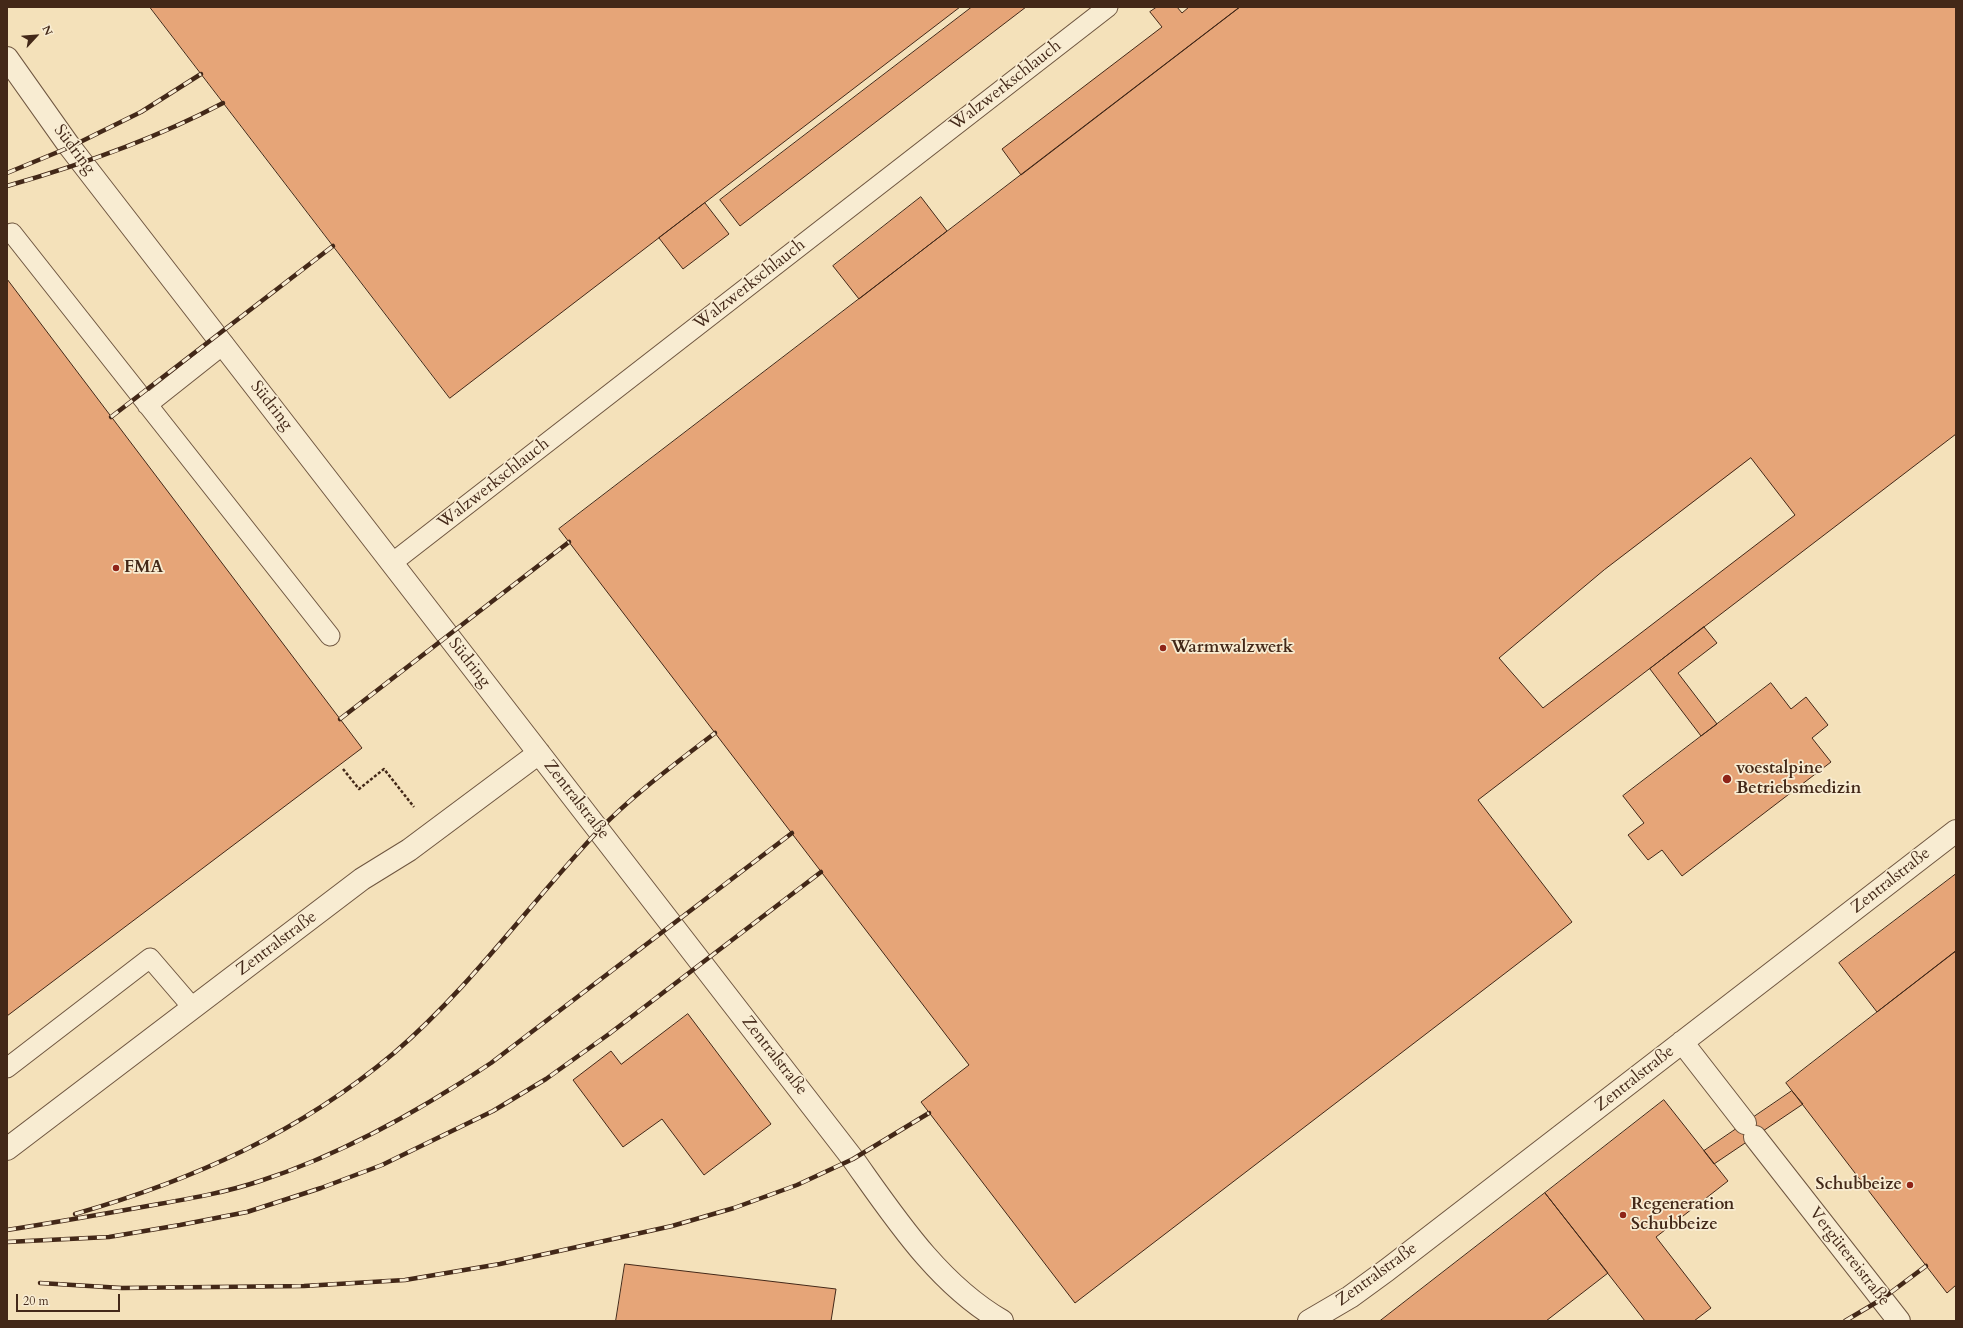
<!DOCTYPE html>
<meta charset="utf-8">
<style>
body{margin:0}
#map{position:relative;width:1963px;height:1328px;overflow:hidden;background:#f4e1ba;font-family:Cardo,serif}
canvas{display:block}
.frame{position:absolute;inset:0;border:8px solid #432818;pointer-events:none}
.north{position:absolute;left:16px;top:16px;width:40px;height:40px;-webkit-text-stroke:3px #f8ecd2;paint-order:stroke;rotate:64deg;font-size:11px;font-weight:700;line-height:16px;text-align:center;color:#432818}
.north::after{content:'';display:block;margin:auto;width:14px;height:18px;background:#432818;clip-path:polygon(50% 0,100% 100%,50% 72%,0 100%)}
.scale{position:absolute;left:16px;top:1294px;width:104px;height:18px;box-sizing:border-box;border:2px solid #432818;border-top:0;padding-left:5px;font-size:12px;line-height:14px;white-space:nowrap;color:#432818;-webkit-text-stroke:3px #f8ecd2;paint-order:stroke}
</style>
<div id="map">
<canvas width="1963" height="1328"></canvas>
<div class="frame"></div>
<div class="north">N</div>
<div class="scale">20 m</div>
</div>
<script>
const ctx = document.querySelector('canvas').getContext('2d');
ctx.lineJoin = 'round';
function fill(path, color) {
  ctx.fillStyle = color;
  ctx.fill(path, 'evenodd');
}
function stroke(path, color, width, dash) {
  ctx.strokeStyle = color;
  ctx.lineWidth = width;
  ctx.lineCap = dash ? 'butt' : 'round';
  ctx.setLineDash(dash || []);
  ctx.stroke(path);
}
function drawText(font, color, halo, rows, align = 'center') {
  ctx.font = font + ' Cardo,serif';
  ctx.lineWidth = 3.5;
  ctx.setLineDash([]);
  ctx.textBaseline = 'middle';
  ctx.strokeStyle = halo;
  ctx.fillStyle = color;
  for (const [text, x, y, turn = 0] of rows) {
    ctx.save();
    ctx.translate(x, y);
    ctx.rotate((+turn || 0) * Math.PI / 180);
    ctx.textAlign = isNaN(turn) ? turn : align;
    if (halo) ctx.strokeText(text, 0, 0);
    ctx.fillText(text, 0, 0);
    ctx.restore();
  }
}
const building = new Path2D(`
 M 150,7 L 960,7 L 450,398 Z
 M 972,7 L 1026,7 L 740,226 L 720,200 Z
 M 1157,7 L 1177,7 L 1182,13 L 1189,7 L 1240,7 L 1021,175 L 1002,149 L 1162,27 L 1150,12 Z
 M 1240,7 L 1956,7 L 1956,434 L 1478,800 L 1572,922 L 1075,1303 L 921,1102 L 969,1065 L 559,529 Z
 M 921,197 L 947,231 L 859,299 L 833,266 Z
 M 705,203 L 729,234 L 683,269 L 659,238 Z
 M 7,279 L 362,748 L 7,1016 Z
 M 1751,458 L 1795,515 L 1543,708 L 1499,658 L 1604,570 Z
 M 1704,627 L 1717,643 L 1678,673 L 1717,724 L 1701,736 L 1650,669 Z
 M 1771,683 L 1791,709 L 1806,697 L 1828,725 L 1812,738 L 1831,762 L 1682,876 L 1662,850 L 1648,860 L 1628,835 L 1644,823 L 1623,796 Z
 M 1956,874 L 1956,951 L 1877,1012 L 1839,963 Z
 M 1956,951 L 1956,1285 L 1947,1293 L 1786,1083 Z
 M 688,1014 L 771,1124 L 704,1175 L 662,1119 L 623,1147 L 573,1080 L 611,1051 L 621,1064 Z
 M 1792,1091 L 1803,1104 L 1714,1164 L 1704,1151 Z
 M 1664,1100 L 1728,1181 L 1656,1237 L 1711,1308 L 1694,1321 L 1645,1321 L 1545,1193 Z
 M 1545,1193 L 1608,1273 L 1546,1321 L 1380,1321 Z
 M 625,1264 L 836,1289 L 831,1321 L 616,1321 Z`);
const path = new Path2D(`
 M 343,769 L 359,789 L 384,769 L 414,807`);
const service = new Path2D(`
 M 12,233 L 330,636
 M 147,405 L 224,344
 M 392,563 L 1108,7
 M 7,1068 L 150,958 L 193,1008`);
const minor = new Path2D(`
 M 7,58 L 70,147 L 853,1159 C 895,1218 938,1284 1002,1321
 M 1682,1042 L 1745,1123
 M 1755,1137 L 1899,1321
 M 7,1149 L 362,879 L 409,850 L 539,753
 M 1309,1321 L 1350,1297 L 1387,1270 L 1956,831`);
const rail = new Path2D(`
 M 7,173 L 70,147 L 141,112 L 201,74
 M 7,186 C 81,165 155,139 223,103
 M 111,417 L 333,246
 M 340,719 L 569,542
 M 75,1214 C 193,1180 299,1133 394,1053 C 471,987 529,904 599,830 C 634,794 675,764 715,733
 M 7,1230 C 58,1222 109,1213 159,1204 C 193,1198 227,1192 260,1181 C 343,1154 419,1111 491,1063 L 792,833
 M 7,1242 L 109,1237 L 180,1225 L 247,1212 L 321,1188 L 382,1165 L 493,1111 L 546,1079 L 609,1034 L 821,872
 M 40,1283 L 122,1288 L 304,1286 L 405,1280 L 500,1264 L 672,1226 L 734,1208 L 797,1185 L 853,1159 L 929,1113
 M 1845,1321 L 1882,1299 L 1926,1266`);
const markers = [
 [116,568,4,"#8f2418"],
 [1163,648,4,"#8f2418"],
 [1727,779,5,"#8f2418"],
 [1910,1185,4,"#8f2418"],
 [1623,1215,4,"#8f2418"]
];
const streetNames = [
 ["Walzwerkschlauch",1006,86,-38],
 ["Südring",74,150,53],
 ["Walzwerkschlauch",750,285,-38],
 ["Südring",271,406,52],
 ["Walzwerkschlauch",494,484,-38],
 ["Südring",469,663,52],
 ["Zentralstraße",576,800,52],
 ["Zentralstraße",1891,881,-38],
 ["Zentralstraße",277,944,-37],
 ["Zentralstraße",774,1056,52],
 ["Zentralstraße",1635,1079,-38],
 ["Vergütereistraße",1849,1257,52],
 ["Zentralstraße",1377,1275,-36]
];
const poiNames = [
 ["FMA",124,568],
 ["Warmwalzwerk",1171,648],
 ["voestalpine",1736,769],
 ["Betriebsmedizin",1736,789],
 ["Schubbeize",1902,1185,"right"],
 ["Regeneration",1631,1205],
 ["Schubbeize",1631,1225]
];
fill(building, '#e6a578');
stroke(building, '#432818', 1);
stroke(service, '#6f5640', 21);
stroke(minor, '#6f5640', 24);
stroke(path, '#432818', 2.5, [3, 2]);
stroke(service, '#f8ecd2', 19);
stroke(minor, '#f8ecd2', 22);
stroke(rail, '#432818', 4.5);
stroke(rail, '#f8ecd2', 3, [9]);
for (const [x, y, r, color] of markers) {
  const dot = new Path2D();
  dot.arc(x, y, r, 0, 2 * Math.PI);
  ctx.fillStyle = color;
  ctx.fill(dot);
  stroke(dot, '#f8ecd2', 1.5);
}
drawText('17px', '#432818', '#f8ecd2', streetNames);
drawText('bold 17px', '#432818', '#f8ecd2', poiNames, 'left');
</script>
